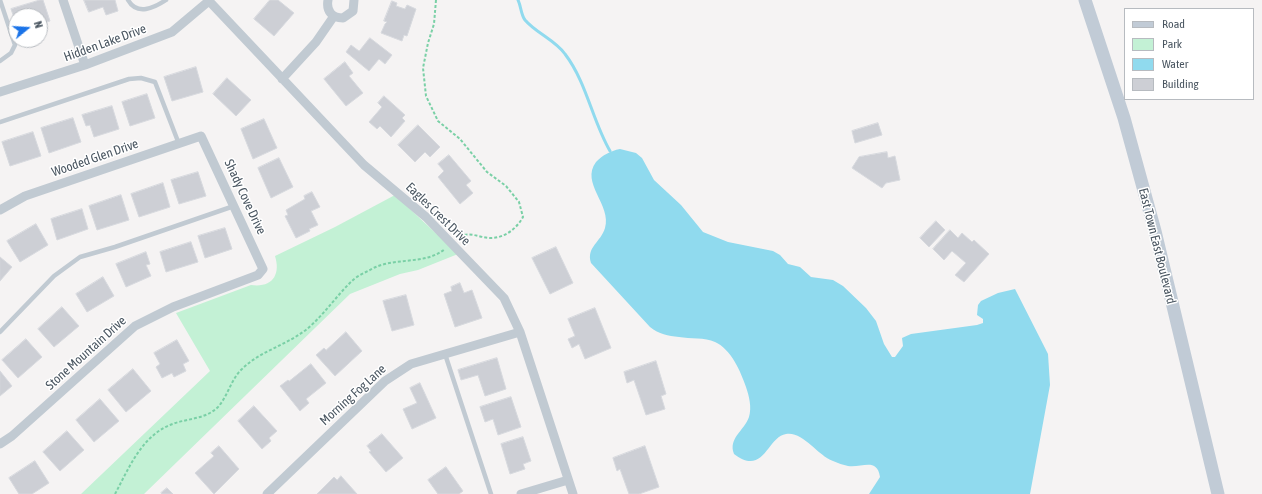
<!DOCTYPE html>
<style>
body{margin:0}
#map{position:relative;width:1262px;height:494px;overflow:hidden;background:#f5f3f3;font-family:"Asap Condensed",sans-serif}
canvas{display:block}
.legend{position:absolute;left:1124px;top:8px;width:130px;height:92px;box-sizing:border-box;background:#fff;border:1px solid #b7bbc0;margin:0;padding:5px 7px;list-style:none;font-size:12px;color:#4a5661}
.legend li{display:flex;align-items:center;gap:8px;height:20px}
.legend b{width:20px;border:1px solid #b7bbc0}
.north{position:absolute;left:8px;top:8px;width:40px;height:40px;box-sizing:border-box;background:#fff;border:1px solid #b7bbc0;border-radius:50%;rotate:72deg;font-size:11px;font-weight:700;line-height:16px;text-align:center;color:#4a5661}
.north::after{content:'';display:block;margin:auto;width:14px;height:18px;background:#1a73e8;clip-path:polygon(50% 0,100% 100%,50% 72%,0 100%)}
</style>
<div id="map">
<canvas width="1262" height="494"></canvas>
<ul class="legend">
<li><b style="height:5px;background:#c1cbd6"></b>Road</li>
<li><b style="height:11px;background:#c3f1d5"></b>Park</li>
<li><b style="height:11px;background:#90daee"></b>Water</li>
<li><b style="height:11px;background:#cdcfd5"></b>Building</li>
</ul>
<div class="north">N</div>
</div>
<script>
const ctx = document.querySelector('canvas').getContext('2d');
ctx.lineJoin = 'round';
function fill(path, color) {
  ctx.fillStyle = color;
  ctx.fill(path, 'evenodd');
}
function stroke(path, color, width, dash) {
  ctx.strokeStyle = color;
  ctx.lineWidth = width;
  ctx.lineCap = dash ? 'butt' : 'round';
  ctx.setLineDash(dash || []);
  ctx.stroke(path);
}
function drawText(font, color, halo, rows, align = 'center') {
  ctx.font = font + ' "Asap Condensed",sans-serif';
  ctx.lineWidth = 3;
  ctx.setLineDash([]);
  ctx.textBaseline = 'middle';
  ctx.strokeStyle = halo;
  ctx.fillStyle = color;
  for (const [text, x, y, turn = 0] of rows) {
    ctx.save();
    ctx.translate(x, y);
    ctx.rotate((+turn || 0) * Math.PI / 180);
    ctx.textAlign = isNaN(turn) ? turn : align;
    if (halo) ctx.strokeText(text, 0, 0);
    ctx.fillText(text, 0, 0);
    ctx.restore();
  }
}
const green = new Path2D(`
 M 395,195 L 458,254 L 418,270 L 400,274 L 350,294 L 144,494 L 81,494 L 210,371 L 176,313 L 251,285 C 272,288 281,275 275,256 L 335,227 Z`);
const water = new Path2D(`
 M 620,149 L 636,153 L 642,158 L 654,180 L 681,205 L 703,232 L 728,242 L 773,251 L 780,255 L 788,264 L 800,267 L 811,277 L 833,280 L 843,286 L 866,308 L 876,321 L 884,344 L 892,357 L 895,357 L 903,346 L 902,338 L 911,334 L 977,325 L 983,323 L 983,319 L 977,315 L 978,305 L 981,301 L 998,293 L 1015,289 L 1045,348 L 1048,354 L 1050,385 L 1030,494 L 869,494 L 880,477 C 877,457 862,468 848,466 C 843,465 838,463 833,461 C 817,455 803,431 786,434 C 767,437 764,477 734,454 C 728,438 744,431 749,417 C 752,407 749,396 746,387 C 741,372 731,349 715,342 C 705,337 690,339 679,337 C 668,336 659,334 650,327 L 591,263 C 586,247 601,242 605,228 C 612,205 580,183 596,162 C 603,155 610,151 620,149 Z`);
const stream = new Path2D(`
 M 518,0 C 521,6 521,15 525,20 C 536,33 555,40 565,54 C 587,83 592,120 610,151`);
const building = new Path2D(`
 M 40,0 L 43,0 L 50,21 L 40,24 L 40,16 L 16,16 L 16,24 L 11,9 Z
 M 84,0 L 115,0 L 118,11 L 106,15 L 103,7 L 89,12 Z
 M 270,0 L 278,0 L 294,13 L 274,36 L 254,19 Z
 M 392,1 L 397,3 L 396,6 L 405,9 L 407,5 L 416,9 L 407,36 L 404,35 L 402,41 L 381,33 L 385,24 L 387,22 L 384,21 Z
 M 370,38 L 392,55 L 385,64 L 379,59 L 369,71 L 346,52 L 351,45 L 359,51 Z
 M 345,62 L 353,73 L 349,76 L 363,93 L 346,106 L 324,79 Z
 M 196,67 L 203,92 L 172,101 L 164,77 Z
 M 227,78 L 251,100 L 236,116 L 213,94 Z
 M 147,94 L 155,118 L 130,126 L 122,102 Z
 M 384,96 L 405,115 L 402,118 L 405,121 L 391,137 L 380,126 L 377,129 L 369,122 L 382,107 L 378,103 Z
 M 112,106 L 119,129 L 94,137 L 90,125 L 86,126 L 82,115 Z
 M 73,118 L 81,142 L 49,153 L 41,128 Z
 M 264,119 L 277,148 L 253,159 L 241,129 Z
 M 878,123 L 882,135 L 855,143 L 852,131 Z
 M 418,125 L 440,147 L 430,157 L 425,152 L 415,162 L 398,145 Z
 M 33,132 L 41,156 L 10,166 L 2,142 Z
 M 887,152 L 888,158 L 895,156 L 900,180 L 886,183 L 882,188 L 852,168 L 859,157 Z
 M 449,155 L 471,181 L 466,185 L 473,193 L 460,204 L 438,177 L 444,171 L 438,164 Z
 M 279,158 L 293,187 L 271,198 L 258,168 Z
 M 198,172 L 206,196 L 179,204 L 171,180 Z
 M 163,183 L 170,207 L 139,217 L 131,194 Z
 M 312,192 L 320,207 L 311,211 L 318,225 L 309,229 L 310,231 L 296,238 L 285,216 L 288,215 L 286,210 L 305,199 L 304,196 Z
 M 121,195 L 129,220 L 97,230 L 89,206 Z
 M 82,209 L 88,229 L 57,240 L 51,219 Z
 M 936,221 L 945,230 L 929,247 L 920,238 Z
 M 36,224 L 48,245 L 20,262 L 7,241 Z
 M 225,228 L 232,249 L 205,258 L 198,236 Z
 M 950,230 L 958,238 L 962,233 L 972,242 L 974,240 L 989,254 L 964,282 L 955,275 L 966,263 L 952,251 L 944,260 L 933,249 Z
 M 191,242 L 198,262 L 166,272 L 160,252 Z
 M 556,247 L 573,283 L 550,294 L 532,258 Z
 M 146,252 L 150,264 L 146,265 L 151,276 L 126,287 L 116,264 Z
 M 0,257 L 12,267 L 0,281 Z
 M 103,277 L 114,296 L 87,312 L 76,294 Z
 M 460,283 L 464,293 L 472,290 L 482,318 L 455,327 L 444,294 L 452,291 L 451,287 Z
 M 406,295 L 414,325 L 392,331 L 383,301 Z
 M 62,307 L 79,326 L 54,347 L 38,329 Z
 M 595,308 L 611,348 L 585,359 L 579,344 L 572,348 L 568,339 L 575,336 L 568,319 Z
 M 346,332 L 362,351 L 335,376 L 316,355 L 324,348 L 326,350 Z
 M 26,339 L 42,357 L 18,378 L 2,360 Z
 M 177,340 L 189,361 L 183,364 L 186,371 L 174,377 L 172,373 L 162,378 L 156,367 L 160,364 L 154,353 Z
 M 497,358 L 506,389 L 485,396 L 478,375 L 461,380 L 458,370 Z
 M 656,361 L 666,394 L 661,396 L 665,409 L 646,415 L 634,380 L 627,383 L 624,372 Z
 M 311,364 L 326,383 L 306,399 L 309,403 L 300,411 L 280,386 L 288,380 L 289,381 Z
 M 133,369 L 151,391 L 126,412 L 108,390 Z
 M 0,371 L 12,386 L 0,396 Z
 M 420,383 L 436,418 L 412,429 L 403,409 L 417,403 L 410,388 Z
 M 511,397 L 521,427 L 498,435 L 493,419 L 485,422 L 480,407 Z
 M 100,399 L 119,421 L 94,442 L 76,420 Z
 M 254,406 L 277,431 L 269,438 L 271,441 L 262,449 L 238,421 Z
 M 67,431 L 84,450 L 60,471 L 43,452 Z
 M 382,434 L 403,458 L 386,472 L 369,452 L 371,451 L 367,446 Z
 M 523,437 L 531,461 L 523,464 L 525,469 L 510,474 L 501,444 Z
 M 219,446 L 239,469 L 214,494 L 195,473 L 214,456 L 211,453 Z
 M 645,446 L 659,487 L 639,494 L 629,494 L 620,469 L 617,471 L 613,458 Z
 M 35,461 L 49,483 L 32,494 L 19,494 L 9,478 Z
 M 446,467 L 463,491 L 459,494 L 438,494 L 428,480 Z
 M 341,476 L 357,494 L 317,494 L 334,477 L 337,480 Z
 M 167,488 L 173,494 L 162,494 L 161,493 Z`);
const path = new Path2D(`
 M 436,0 L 434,24 L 428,43 L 423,68 L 426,96 L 438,121 L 460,139 L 487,172 L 506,186 L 519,202 L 523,217 C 517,228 505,238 491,238 C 479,238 468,230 458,238
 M 115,494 C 129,468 141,437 170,425 C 186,418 205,420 218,407 C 228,396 231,379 242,369 C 260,351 287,345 307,329 C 324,315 336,296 352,281 C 357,276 364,273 370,270 C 393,256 424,266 445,249`);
const lane = new Path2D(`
 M 128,0 C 137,16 154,8 166,0
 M 0,61 L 11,53 L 15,45 L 0,0
 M 0,122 L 129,79 L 141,78 L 155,82 L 179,144
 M 0,332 L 54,276 L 80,257 L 115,247 L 234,206
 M 445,354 L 491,494`);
const street = new Path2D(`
 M 63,0 L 85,65
 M 328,0 C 326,11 332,18 343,18 L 353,11 L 354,0
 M 209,1 L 364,165 L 426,217 L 504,298 L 520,332 L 573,494
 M 282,79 L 316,42 L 334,16
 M 0,92 L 85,65 L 172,32 L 210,0
 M 0,210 L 25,196 L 201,136 L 263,269 L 258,275 L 173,307 L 135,326 L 12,436 L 0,444
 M 267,494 L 385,381 L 411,364 L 520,332
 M 521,494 L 568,480`);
const secondary = new Path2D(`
 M 1085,0 L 1124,118 L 1155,231 L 1218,494`);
const streetNames = [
 ["Hidden Lake Drive",105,43,-20],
 ["Wooded Glen Drive",95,158,-19],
 ["Shady Cove Drive",245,197,65],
 ["Eagles Crest Drive",438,214,44],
 ["East Town East Boulevard",1157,246,76],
 ["Stone Mountain Drive",86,353,-42],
 ["Morning Fog Lane",353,395,-42]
];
fill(green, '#c3f1d5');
fill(water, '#90daee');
stroke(stream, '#90daee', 3);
fill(building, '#cdcfd5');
stroke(building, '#d7d9de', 1);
stroke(path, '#7ad0a6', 2, [3, 2]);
stroke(lane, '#c1cad2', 4.5);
stroke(street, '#c1cad2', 9);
stroke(secondary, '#c1cbd6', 13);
drawText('13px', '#4a5661', '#fff', streetNames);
</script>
